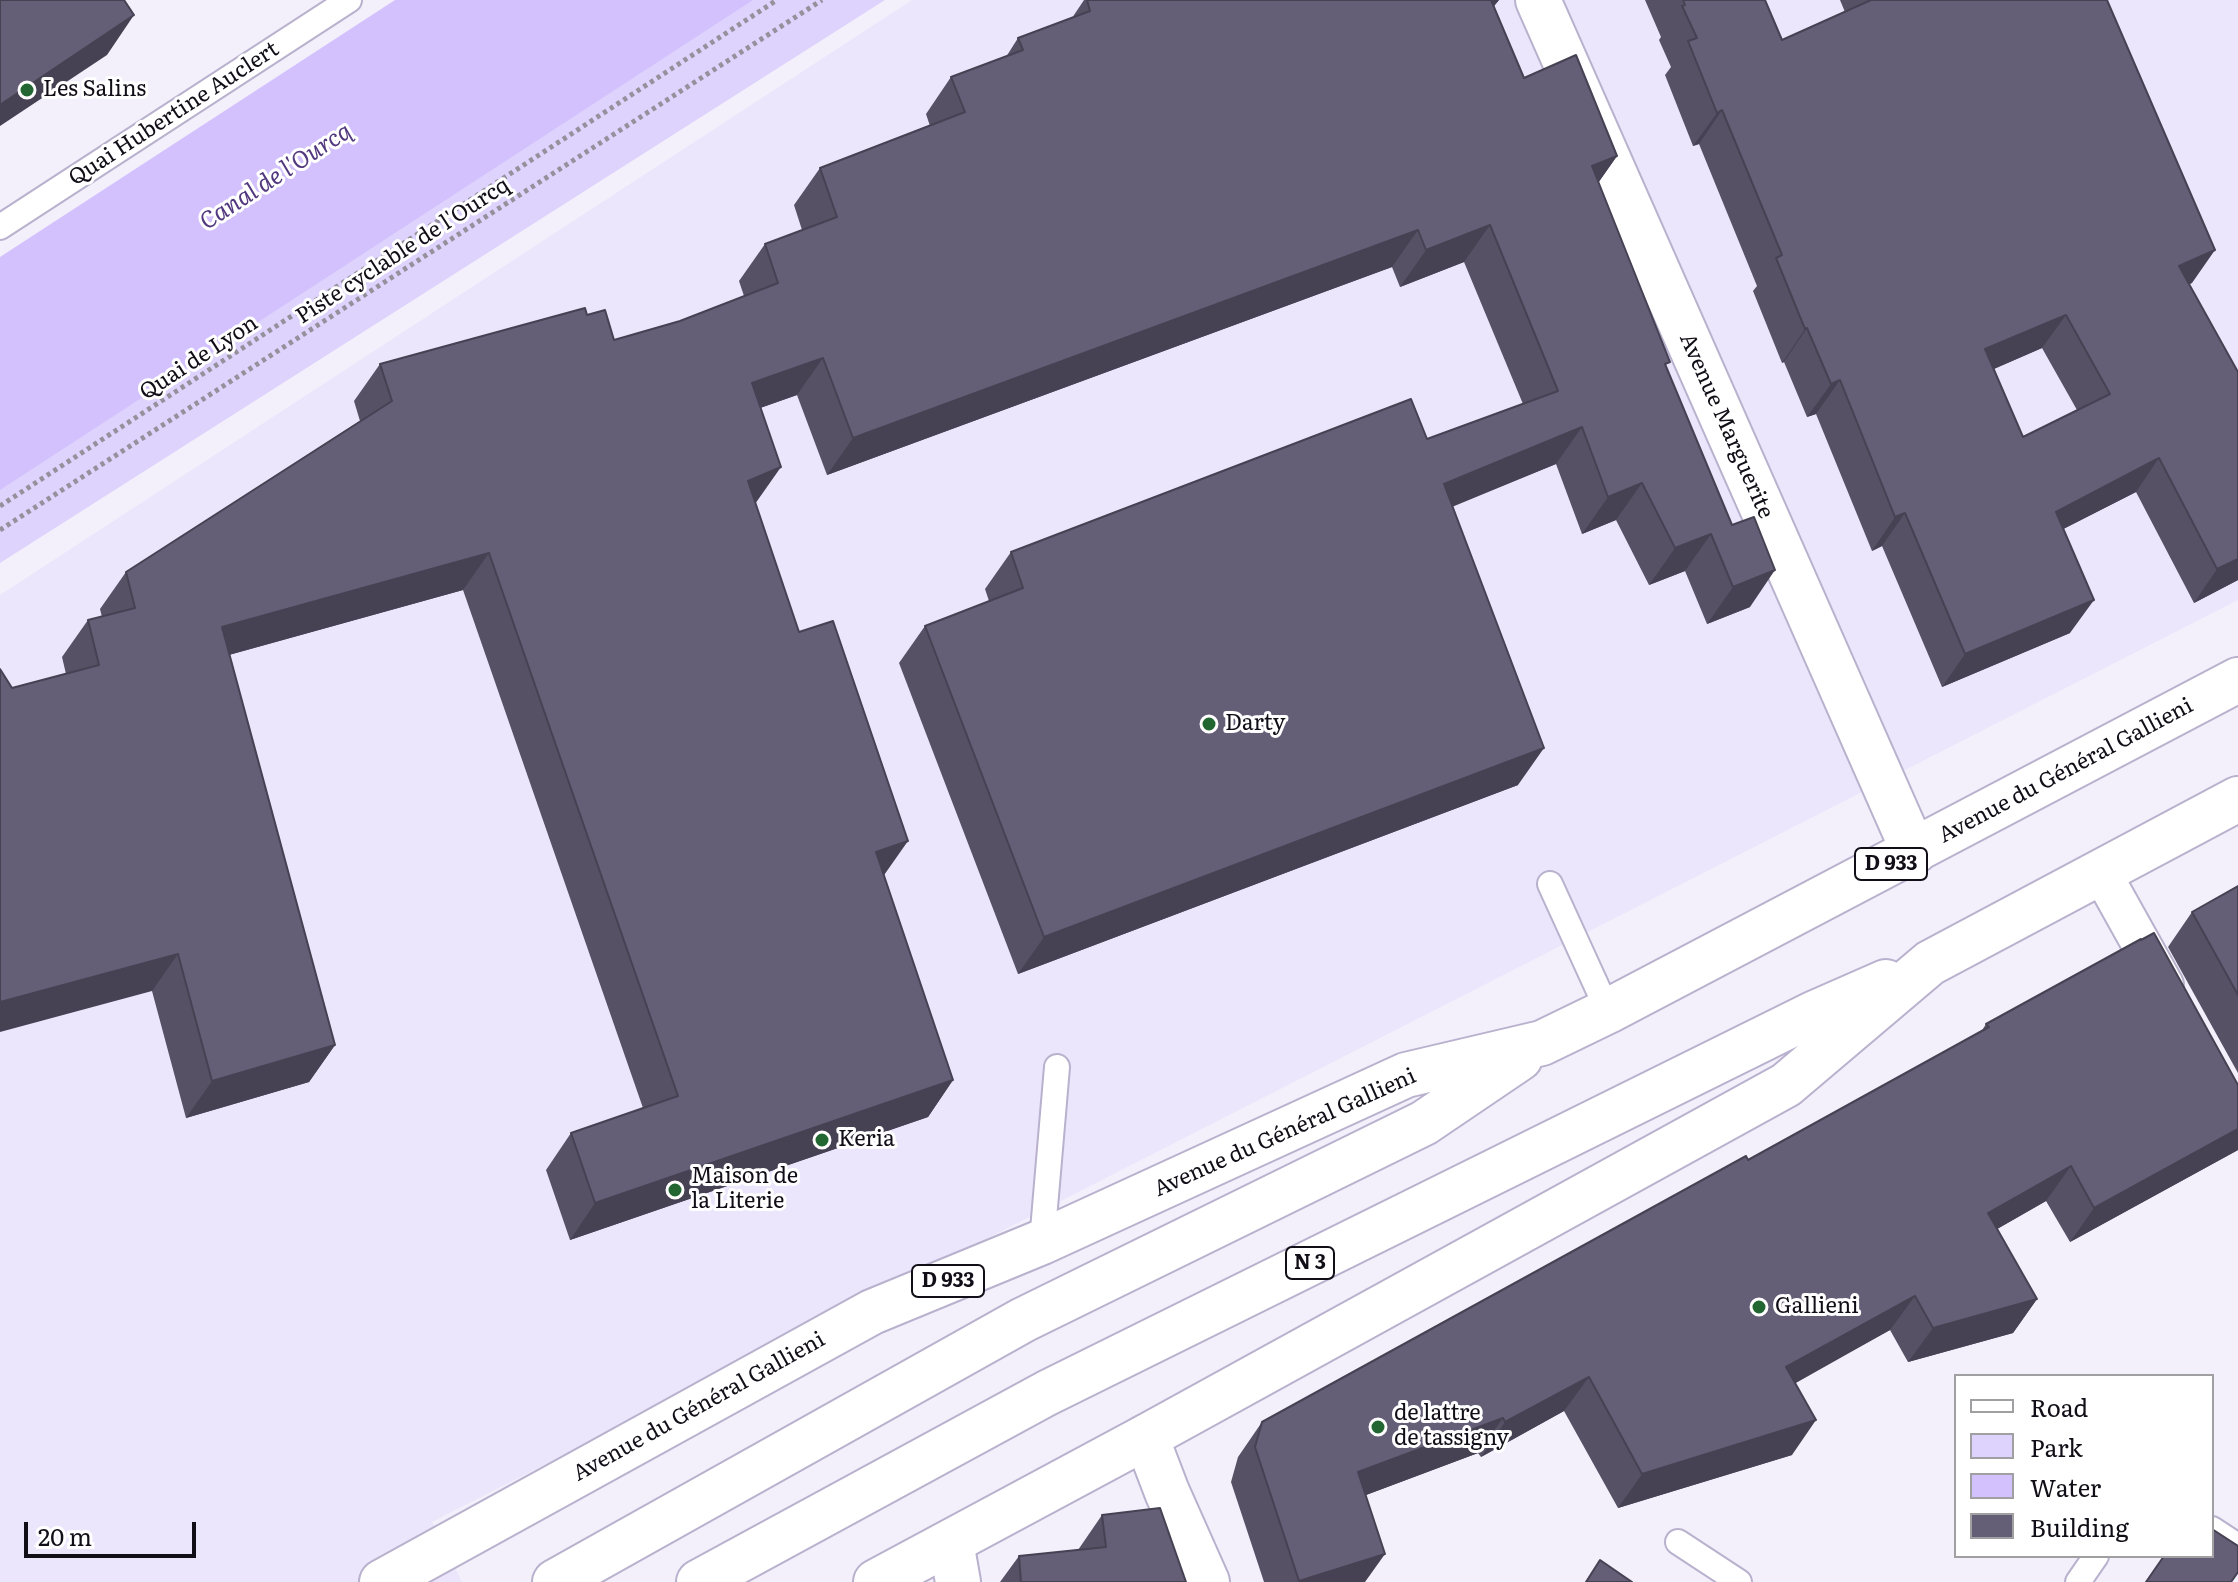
<!DOCTYPE html>
<meta charset="utf-8">
<style>
body{margin:0}
#map{position:relative;width:2238px;height:1582px;overflow:hidden;background:#f3f0fc;font-family:Literata,serif}
canvas{display:block}
.legend{position:absolute;left:1954px;top:1374px;width:260px;height:184px;box-sizing:border-box;background:#fff;border:2px solid #a09fa2;margin:0;padding:10px 14px;list-style:none;font-size:24px;color:#110e17}
.legend li{display:flex;align-items:center;gap:16px;height:40px}
.legend b{width:40px;border:2px solid #a09fa2}
.scale{position:absolute;left:24px;top:1522px;width:172px;height:36px;box-sizing:border-box;border:4px solid #110e17;border-top:0;padding-left:10px;font-size:24px;line-height:28px;white-space:nowrap;color:#110e17;-webkit-text-stroke:6px #fff;paint-order:stroke}
</style>
<div id="map">
<canvas width="2238" height="1582"></canvas>
<ul class="legend">
<li><b style="height:10px;background:#fff"></b>Road</li>
<li><b style="height:22px;background:#ded3fc"></b>Park</li>
<li><b style="height:22px;background:#d3c1fe"></b>Water</li>
<li><b style="height:22px;background:#655e77"></b>Building</li>
</ul>
<div class="scale">20 m</div>
</div>
<script>
const ctx = document.querySelector('canvas').getContext('2d');
ctx.lineJoin = 'round';
function fill(path, color) {
  ctx.fillStyle = color;
  ctx.fill(path, 'evenodd');
}
function stroke(path, color, width, dash) {
  ctx.strokeStyle = color;
  ctx.lineWidth = width;
  ctx.lineCap = dash ? 'butt' : 'round';
  ctx.setLineDash(dash || []);
  ctx.stroke(path);
}
function drawText(font, color, halo, rows, align = 'center') {
  ctx.font = font + ' Literata,serif';
  ctx.lineWidth = 6;
  ctx.setLineDash([]);
  ctx.textBaseline = 'middle';
  ctx.strokeStyle = halo;
  ctx.fillStyle = color;
  for (const [text, x, y, turn = 0] of rows) {
    ctx.save();
    ctx.translate(x, y);
    ctx.rotate((+turn || 0) * Math.PI / 180);
    ctx.textAlign = isNaN(turn) ? turn : align;
    if (halo) ctx.strokeText(text, 0, 0);
    ctx.fillText(text, 0, 0);
    ctx.restore();
  }
}
const built = new Path2D(`
 M 912,0 L 2238,0 L 2238,600 L 432,1522 L 462,1582 L 0,1582 L 0,595 Z`);
const green = new Path2D(`
 M 749,0 L 885,0 L 0,563 L 0,486 Z`);
const water = new Path2D(`
 M 395,0 L 753,0 L 0,490 L 0,257 Z`);
const path = new Path2D(`
 M 0,506 L 777,0
 M 0,530 L 822,0`);
const service = new Path2D(`
 M 0,227 L 349,0
 M 1550,884 L 1608,1011
 M 1042,1242 L 1057,1067
 M 2212,1529 L 2238,1546
 M 1678,1542 L 1739,1582
 M 2078,1582 L 2096,1556`);
const pedestrian = new Path2D(`
 M 2101,872 L 2164,985`);
const minor = new Path2D(`
 M 1538,0 L 1914,852
 M 1146,1437 L 1167,1492 L 1207,1582
 M 951,1542 L 958,1582`);
const primary = new Path2D(`
 M 382,1582 L 872,1312 L 1042,1242 L 1406,1075 L 1542,1043 L 1608,1011 L 2238,680
 M 555,1582 L 1023,1320 L 1424,1123 L 1520,1058
 M 699,1582 L 1047,1393 L 1813,1014 L 1886,982
 M 876,1582 L 1146,1437 L 1786,1085 L 1930,963 L 2238,799`);
const wall = new Path2D(`
 M 1084,0 L 1499,0 L 1494,6 L 1524,78 L 1617,156 L 1598,183 L 1666,367 L 1750,607 L 1707,624 L 1685,571 L 1649,585 L 1616,520 L 1582,534 L 1556,464 L 1452,506 L 1518,785 L 1018,974 L 899,663 L 925,626 L 989,601 L 985,589 L 1011,552 L 1427,439 L 1523,404 L 1464,262 L 1400,287 L 1392,267 L 827,475 L 797,395 L 760,408 L 755,504 L 953,1080 L 928,1117 L 570,1240 L 546,1170 L 571,1133 L 643,1108 L 463,590 L 229,655 L 335,1045 L 309,1082 L 186,1118 L 152,991 L 12,688 L 66,674 L 62,657 L 88,620 L 102,617 L 100,609 L 126,572 L 360,421 L 354,401 L 380,364 L 587,315 L 614,340 L 680,321 L 744,296 L 739,281 L 765,244 L 802,230 L 794,205 L 820,168 L 930,126 L 926,114 L 951,77 L 1006,57 L 1018,38 L 1072,18 Z
 M 1645,0 L 1765,0 L 1782,40 L 1845,12 L 1840,0 L 2107,0 L 2192,283 L 2189,284 L 2238,580 L 2194,603 L 2136,492 L 2063,529 L 2070,633 L 1942,687 L 1882,546 L 1872,551 L 1816,414 L 1807,417 L 1784,362 L 1782,363 L 1753,291 L 1757,286 L 1699,144 L 1693,146 L 1665,75 L 1671,67 L 1659,40 L 1661,37 ZM 2042,348 L 2077,410 L 2023,437 L 1994,369 Z
 M 2238,886 L 2238,1073 L 2168,947 L 2192,912 Z
 M 1986,1024 L 2238,1085 L 2238,1150 L 2070,1242 L 2046,1201 L 1997,1229 L 2037,1299 L 2013,1333 L 1908,1362 L 1890,1330 L 1837,1359 L 1795,1383 L 1792,1455 L 1618,1508 L 1564,1411 L 1481,1457 L 1478,1453 L 1366,1495 L 1365,1582 L 1264,1582 L 1231,1482 L 1238,1457 L 1262,1422 L 1748,1160 L 1981,1032 Z
 M 1102,1515 L 1186,1582 L 1000,1582 L 1019,1556 L 1078,1550 Z`);
const shadedWall = new Path2D(`
 M 1473,0 L 1499,0 L 1494,6 Z
 M 134,15 L 107,55 L 0,126 L 0,105 Z
 M 1722,110 L 1699,144 L 1693,146 L 1717,113 Z
 M 1617,156 L 1591,193 L 1592,166 Z
 M 1490,225 L 1464,262 L 1400,287 L 1426,250 Z
 M 1418,230 L 1392,267 L 827,475 L 853,438 Z
 M 2215,250 L 2192,283 L 2155,299 L 2179,266 Z
 M 2066,315 L 2042,348 L 1961,383 L 1985,349 Z
 M 1807,328 L 1784,362 L 1782,363 L 1805,329 Z
 M 823,358 L 797,395 L 726,420 L 752,383 Z
 M 1840,380 L 1816,414 L 1807,417 L 1831,384 Z
 M 1582,427 L 1556,464 L 1418,521 L 1444,484 Z
 M 2159,458 L 2136,492 L 2032,545 L 2056,512 Z
 M 781,467 L 755,504 L 748,481 Z
 M 1642,483 L 1616,520 L 1582,534 L 1608,497 Z
 M 1905,513 L 1882,546 L 1872,551 L 1895,517 Z
 M 1711,534 L 1685,571 L 1649,585 L 1675,548 Z
 M 489,553 L 463,590 L 196,664 L 222,627 Z
 M 2238,559 L 2238,580 L 2194,603 L 2217,569 Z
 M 1775,570 L 1750,607 L 1707,624 L 1733,587 Z
 M 2094,600 L 2070,633 L 1942,687 L 1965,654 Z
 M 1544,748 L 1518,785 L 1018,974 L 1044,937 Z
 M 908,841 L 882,878 L 876,852 Z
 M 178,954 L 152,991 L 0,1032 L 0,1002 Z
 M 335,1045 L 309,1082 L 186,1118 L 212,1081 Z
 M 953,1080 L 928,1117 L 570,1240 L 595,1203 Z
 M 2238,1129 L 2238,1150 L 2070,1242 L 2094,1208 Z
 M 2071,1166 L 2046,1201 L 1964,1248 L 1988,1213 Z
 M 1915,1296 L 1890,1330 L 1762,1402 L 1786,1367 Z
 M 2037,1299 L 2013,1333 L 1908,1362 L 1933,1328 Z
 M 1589,1377 L 1564,1411 L 1481,1457 L 1505,1422 Z
 M 1503,1418 L 1478,1453 L 1334,1507 L 1358,1472 Z
 M 1816,1420 L 1792,1455 L 1618,1508 L 1642,1474 Z
 M 1385,1554 L 1365,1582 L 1299,1582 L 1299,1581 Z`);
const building = new Path2D(`
 M 0,0 L 124,0 L 134,15 L 0,105 Z
 M 1087,0 L 1491,0 L 1524,78 L 1576,55 L 1617,156 L 1592,166 L 1670,362 L 1665,364 L 1732,525 L 1754,517 L 1775,570 L 1733,587 L 1711,534 L 1675,548 L 1642,483 L 1608,497 L 1582,427 L 1444,484 L 1544,748 L 1044,937 L 925,626 L 1023,588 L 1011,552 L 1411,399 L 1427,439 L 1558,391 L 1490,225 L 1426,250 L 1418,230 L 853,438 L 823,358 L 752,383 L 781,467 L 748,481 L 799,632 L 833,621 L 908,841 L 876,852 L 953,1080 L 595,1203 L 571,1133 L 678,1096 L 489,553 L 222,627 L 335,1045 L 212,1081 L 178,954 L 0,1002 L 0,669 L 12,688 L 99,665 L 88,620 L 135,608 L 126,572 L 392,401 L 380,364 L 585,308 L 587,315 L 605,310 L 614,340 L 680,321 L 778,283 L 765,244 L 837,217 L 820,168 L 965,112 L 951,77 L 1023,50 L 1018,38 L 1090,11 Z
 M 1683,0 L 1765,0 L 1782,40 L 1871,0 L 2107,0 L 2215,250 L 2179,266 L 2238,372 L 2238,559 L 2217,569 L 2159,458 L 2056,512 L 2094,600 L 1965,654 L 1905,513 L 1895,517 L 1840,380 L 1831,384 L 1807,328 L 1805,329 L 1776,258 L 1782,255 L 1722,110 L 1717,113 L 1688,41 L 1697,38 L 1682,6 L 1685,5 ZM 2066,315 L 2110,394 L 2023,437 L 1985,349 Z
 M 2238,886 L 2238,995 L 2192,912 Z
 M 2154,933 L 2238,1085 L 2238,1129 L 2094,1208 L 2071,1166 L 1988,1213 L 2037,1299 L 1933,1328 L 1915,1296 L 1786,1367 L 1816,1420 L 1642,1474 L 1589,1377 L 1505,1422 L 1503,1418 L 1358,1472 L 1385,1554 L 1299,1581 L 1255,1447 L 1262,1422 L 1746,1156 L 1748,1160 L 1989,1027 L 1986,1024 L 2141,939 L 2141,940 Z
 M 1160,1508 L 1186,1582 L 1021,1582 L 1019,1556 L 1106,1547 L 1102,1515 Z
 M 2212,1529 L 2238,1546 L 2238,1572 L 2231,1582 L 2146,1582 L 2164,1556 L 2212,1556 Z
 M 1600,1560 L 1632,1582 L 1586,1582 Z`);
const markers = [
 [27,90,8,"#226732"],
 [1209,724,8,"#226732"],
 [822,1140,8,"#226732"],
 [675,1190,8,"#226732"],
 [1759,1307,8,"#226732"],
 [1378,1427,8,"#226732"]
];
const shields = [
 [1891,864,72],
 [1310,1263,48],
 [948,1281,72]
];
const shieldNames = [
 ["D 933",1891,864],
 ["N 3",1310,1263],
 ["D 933",948,1281]
];
const poiNames = [
 ["Les Salins",43,90],
 ["Darty",1225,724],
 ["Keria",838,1140],
 ["Maison de",691,1177],
 ["la Literie",691,1202],
 ["Gallieni",1775,1307],
 ["de lattre",1394,1414],
 ["de tassigny",1394,1439]
];
const streetNames = [
 ["Quai Hubertine Auclert",174,114,-33],
 ["Piste cyclable de l'Ourcq",403,251,-33],
 ["Quai de Lyon",199,358,-33],
 ["Avenue Marguerite",1726,426,66],
 ["Avenue du Général Gallieni",2066,771,-28],
 ["Avenue du Général Gallieni",1285,1133,-24],
 ["Avenue du Général Gallieni",699,1407,-29]
];
const waterNames = [
 ["Canal de l'Ourcq",276,177,-33]
];
fill(built, '#ebe6fb');
fill(green, '#ded3fc');
fill(water, '#d3c1fe');
stroke(service, '#b9b1cd', 28);
stroke(pedestrian, '#b9b1cd', 42);
stroke(minor, '#b9b1cd', 48);
stroke(primary, '#b9b1cd', 48);
stroke(path, '#94919c', 5, [4, 4]);
stroke(service, '#fff', 24);
stroke(pedestrian, '#fff', 38);
stroke(minor, '#fff', 44);
stroke(primary, '#fff', 44);
fill(wall, '#575166');
fill(shadedWall, '#474253');
fill(building, '#655e77');
stroke(building, '#474253', 2);
for (const [x, y, r, color] of markers) {
  const dot = new Path2D();
  dot.arc(x, y, r, 0, 2 * Math.PI);
  ctx.fillStyle = color;
  ctx.fill(dot);
  stroke(dot, '#fff', 3);
}
for (const [x, y, w] of shields) {
  const box = new Path2D();
  box.roundRect(x - w / 2, y - 16, w, 32, 6);
  ctx.fillStyle = '#fff';
  ctx.fill(box);
  stroke(box, '#110e17', 2);
}
drawText('bold 20px', '#110e17', null, shieldNames);
drawText('22px', '#110e17', '#fff', poiNames, 'left');
drawText('22px', '#110e17', '#fff', streetNames);
drawText('italic 24px', '#52387f', '#fff', waterNames);
</script>
